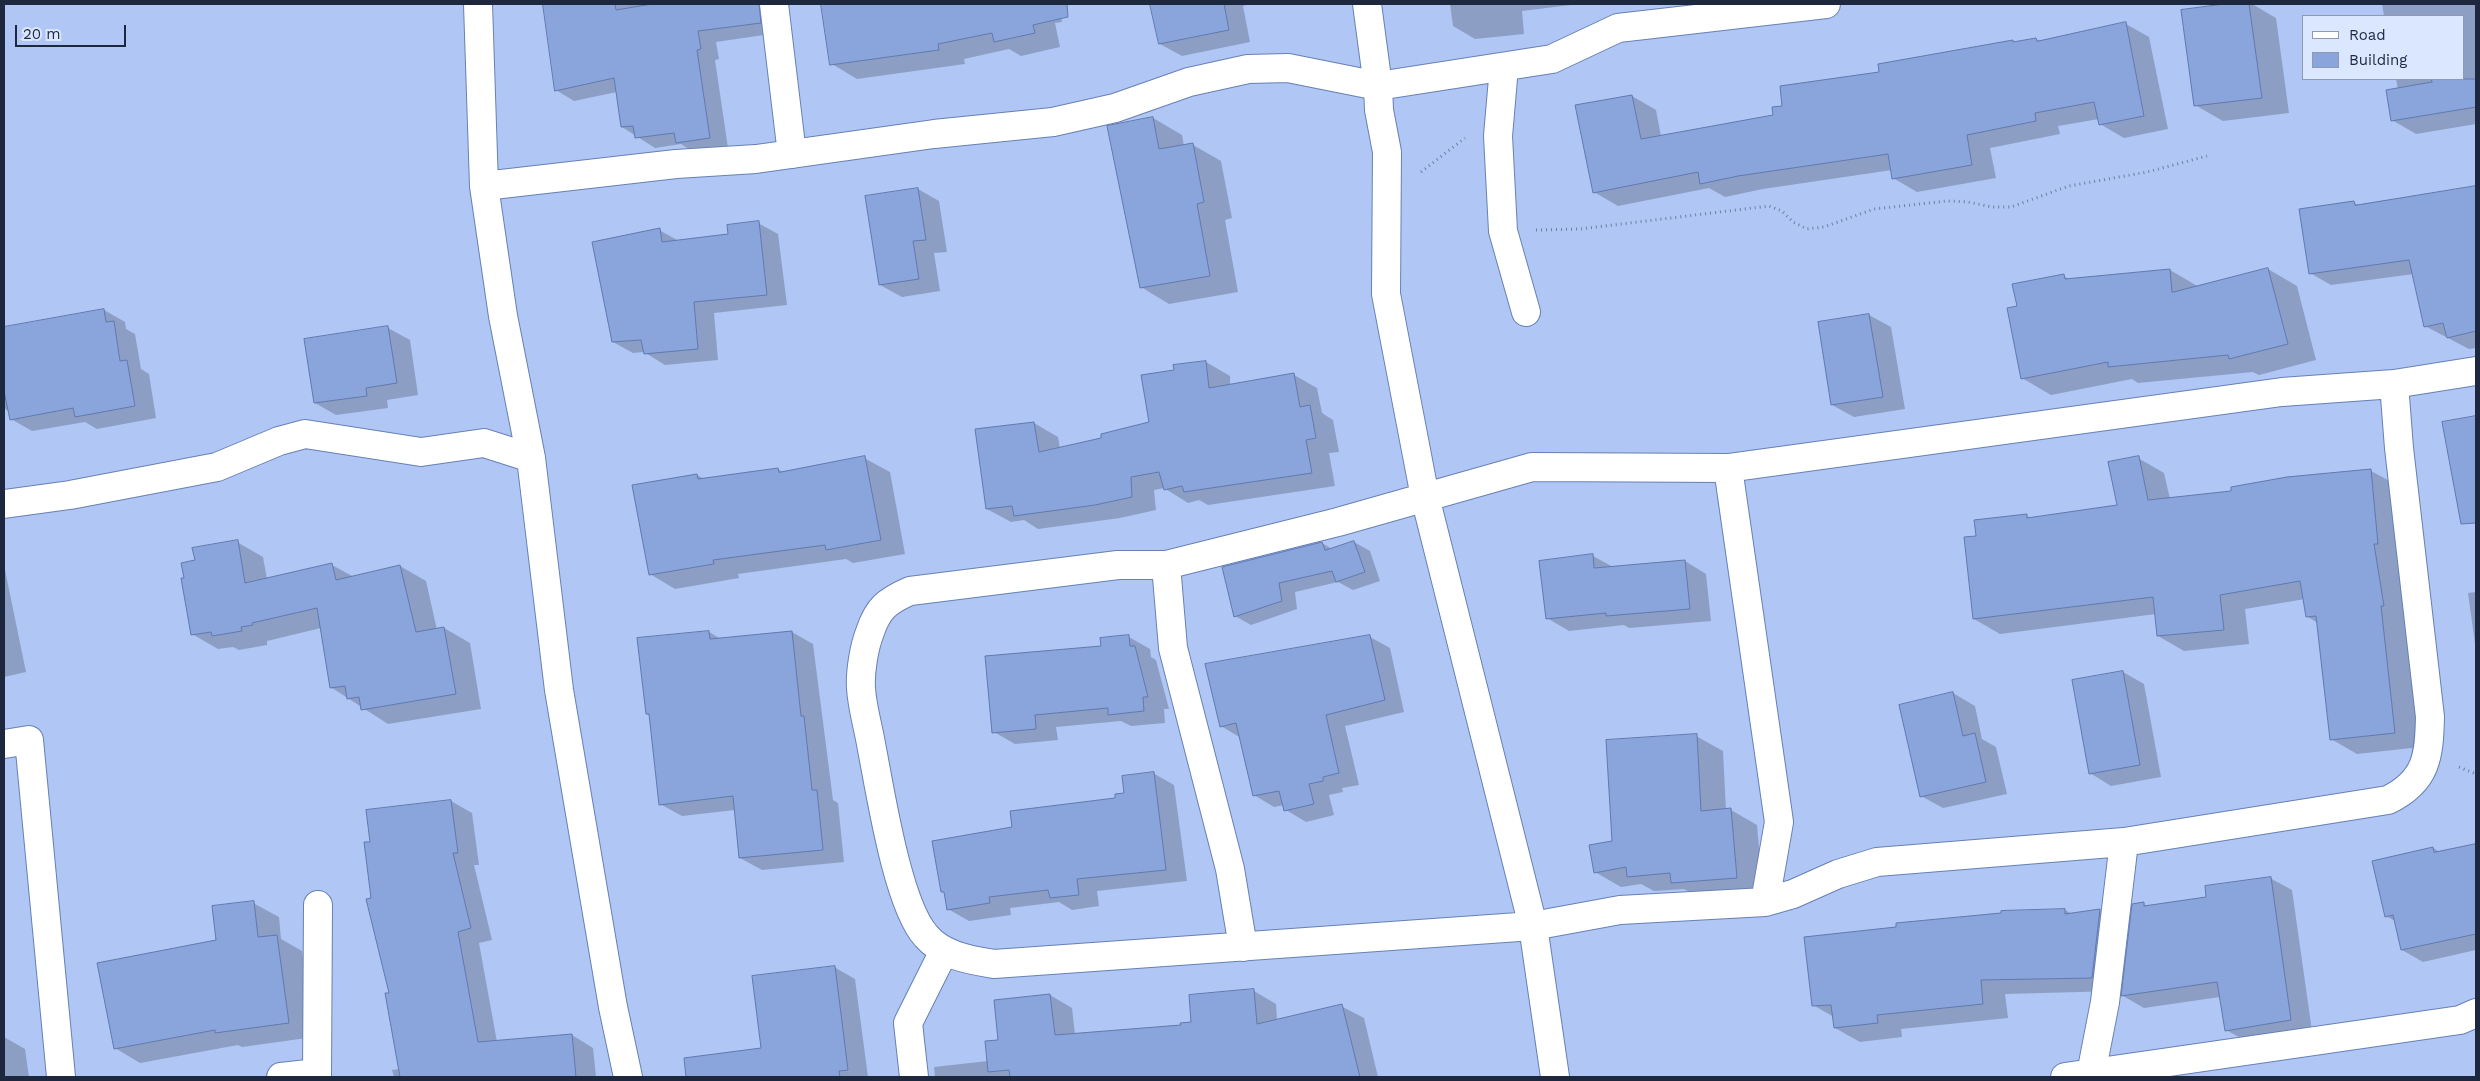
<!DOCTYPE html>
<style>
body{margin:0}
#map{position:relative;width:2480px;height:1081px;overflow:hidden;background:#b0c6f4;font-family:"Work Sans",sans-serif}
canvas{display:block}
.frame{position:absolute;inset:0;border:5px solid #1d273d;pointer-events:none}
.legend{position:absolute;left:2302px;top:15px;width:162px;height:65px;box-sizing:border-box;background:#dbe7ff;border:1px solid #8f9ab1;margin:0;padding:6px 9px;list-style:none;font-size:15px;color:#1d273d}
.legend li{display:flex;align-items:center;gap:10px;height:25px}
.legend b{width:25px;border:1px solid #8f9ab1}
.scale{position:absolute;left:15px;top:25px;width:111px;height:22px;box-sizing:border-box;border:2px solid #1d273d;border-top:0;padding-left:6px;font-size:15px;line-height:18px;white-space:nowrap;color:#1d273d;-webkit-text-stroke:4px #dbe7ff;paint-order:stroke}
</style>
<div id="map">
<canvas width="2480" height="1081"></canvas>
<div class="frame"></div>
<ul class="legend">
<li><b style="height:6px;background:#fff"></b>Road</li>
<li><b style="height:14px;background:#8aa5dc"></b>Building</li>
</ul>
<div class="scale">20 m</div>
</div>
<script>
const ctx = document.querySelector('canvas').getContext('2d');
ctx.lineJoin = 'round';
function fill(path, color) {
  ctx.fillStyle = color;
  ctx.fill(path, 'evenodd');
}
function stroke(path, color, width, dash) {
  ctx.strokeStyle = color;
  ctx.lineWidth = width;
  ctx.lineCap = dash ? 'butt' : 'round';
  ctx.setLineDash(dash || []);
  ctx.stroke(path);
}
const shadow = new Path2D(`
 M 544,4 L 760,4 L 764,35 L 716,42 L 719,59 L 715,60 L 728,148 L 695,153 L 681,144 L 655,148 L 622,127 L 617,92 L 574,101 L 556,90 Z
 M 822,4 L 1058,4 L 1062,22 L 1055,23 L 1060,47 L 1021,56 L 1009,49 L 964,59 L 965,64 L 857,79 L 832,64 Z
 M 1152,4 L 1248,4 L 1243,6 L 1250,42 L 1182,56 L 1160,44 Z
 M 1450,4 L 1579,4 L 1522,11 L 1524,34 L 1475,39 L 1453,26 Z
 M 2233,4 L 2252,4 L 2276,18 L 2289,113 L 2223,121 L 2195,105 L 2183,11 Z
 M 2382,4 L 2476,4 L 2476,124 L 2416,134 L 2392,120 L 2398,89 L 2396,79 L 2464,79 L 2464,16 L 2384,16 Z
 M 2126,24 L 2149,37 L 2168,129 L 2124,138 L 2100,124 L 2099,119 L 2058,126 L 2060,134 L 1990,148 L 1996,178 L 1917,192 L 1893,178 L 1892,170 L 1763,189 L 1725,197 L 1709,188 L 1618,206 L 1594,192 L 1632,96 L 1656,110 L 1661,136 L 1774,116 L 1784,107 L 1881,73 L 2012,41 L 2016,43 L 2036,39 L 2040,41 Z
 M 1153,118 L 1182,135 L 1184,146 L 1193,145 L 1221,161 L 1232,218 L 1225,220 L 1238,292 L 1169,304 L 1141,287 Z
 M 2476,187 L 2476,348 L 2469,349 L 2425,326 L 2414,274 L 2331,285 L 2310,273 L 2354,203 L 2359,205 Z
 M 918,189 L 939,201 L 947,252 L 934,253 L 940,291 L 902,297 L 880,285 Z
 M 758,223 L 778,234 L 787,305 L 714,313 L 718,360 L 665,365 L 644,352 L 633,353 L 613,342 L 659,230 L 679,241 L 730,235 Z
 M 2268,269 L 2297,286 L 2316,360 L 2259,375 L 2253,372 L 2138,383 L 2132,379 L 2051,395 L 2022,378 L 2018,306 L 2063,276 L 2071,280 L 2170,270 L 2199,287 Z
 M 104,310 L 125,322 L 126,329 L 135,334 L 141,369 L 149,374 L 156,418 L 97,429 L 85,422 L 32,431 L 11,419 L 8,411 L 4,408 L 4,329 Z
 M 1869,315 L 1891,327 L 1905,409 L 1854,417 L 1832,405 Z
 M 388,328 L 410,340 L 418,395 L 387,400 L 388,408 L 336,415 L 315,403 Z
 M 1206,362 L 1230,376 L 1230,385 L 1294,375 L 1317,388 L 1322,413 L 1333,420 L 1339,452 L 1329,453 L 1335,486 L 1208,505 L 1199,500 L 1188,503 L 1164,488 L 1154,490 L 1156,510 L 1120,518 L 1038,529 L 1024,520 L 1011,522 L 987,509 L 976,430 L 1034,423 L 1058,437 L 1060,449 L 1103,439 L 1151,423 L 1175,371 Z
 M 2476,417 L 2476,515 L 2459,506 L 2444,423 Z
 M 864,458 L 890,472 L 905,554 L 853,563 L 846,559 L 738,574 L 739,578 L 675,589 L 650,574 L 697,475 L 704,479 L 778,469 L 783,472 Z
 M 2138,458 L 2164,473 L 2170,499 L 2233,492 L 2371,471 L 2397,485 L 2421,747 L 2357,754 L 2331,739 L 2318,623 L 2308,617 L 2305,599 L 2245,609 L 2249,644 L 2184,651 L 2158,636 L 2156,614 L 2000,634 L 1974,619 L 1977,537 L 2027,516 L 2032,519 L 2118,506 Z
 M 237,542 L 263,557 L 267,579 L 332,565 L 354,577 L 400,566 L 426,581 L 437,630 L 444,628 L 470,643 L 481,709 L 388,724 L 332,688 L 321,628 L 267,641 L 267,645 L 239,650 L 233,647 L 218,649 L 192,634 L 185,579 L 196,561 Z
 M 1354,542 L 1370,551 L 1380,581 L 1353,590 L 1338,582 L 1295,592 L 1297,609 L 1251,625 L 1235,616 L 1322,543 L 1332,549 Z
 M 1593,556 L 1613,567 L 1685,561 L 1706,574 L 1711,621 L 1629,628 L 1624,625 L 1569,631 L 1547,618 Z
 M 4,565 L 26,672 L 4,677 Z
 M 2476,592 L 2476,651 L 2468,593 Z
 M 709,632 L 721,639 L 792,632 L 813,644 L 833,800 L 838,803 L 844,862 L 762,870 L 740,858 L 735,810 L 682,816 L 660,804 L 650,716 L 647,714 Z
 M 1129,637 L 1150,649 L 1151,657 L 1156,660 L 1169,709 L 1164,709 L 1165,723 L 1131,726 L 1121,721 L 1056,727 L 1058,740 L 1015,744 L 994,732 L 1102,647 Z
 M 1370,637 L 1390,648 L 1404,712 L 1345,726 L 1359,785 L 1342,788 L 1343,792 L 1329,795 L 1334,815 L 1306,822 L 1286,810 L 1284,805 L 1274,807 L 1254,795 L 1241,738 L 1221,726 Z
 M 2123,672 L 2144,684 L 2161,777 L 2111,786 L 2090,773 Z
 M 1953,693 L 1975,706 L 1982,739 L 1996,747 L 2007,794 L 1943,808 L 1921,796 Z
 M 1696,736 L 1723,751 L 1726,810 L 1731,810 L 1757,825 L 1763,893 L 1699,897 L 1684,889 L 1654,891 L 1641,884 L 1621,887 L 1595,872 L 1613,842 Z
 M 1153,773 L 1174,785 L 1187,881 L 1097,891 L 1099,906 L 1072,910 L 1059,902 L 1010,908 L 1011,915 L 969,921 L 948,909 L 946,893 L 942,891 L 1013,828 L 1117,799 Z
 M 451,801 L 472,813 L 479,865 L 474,865 L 492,940 L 479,943 L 497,1042 L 572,1035 L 593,1048 L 596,1077 L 394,1077 L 392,1070 L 399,1069 L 390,994 L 372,899 L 371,843 Z
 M 2476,845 L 2476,950 L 2423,962 L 2402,950 L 2395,921 L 2386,916 L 2433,848 L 2440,852 Z
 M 2270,878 L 2292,890 L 2312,1031 L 2248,1042 L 2226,1030 L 2220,997 L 2144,1008 L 2123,996 L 2143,904 L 2148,906 L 2208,898 Z
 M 253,903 L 279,917 L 281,939 L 302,951 L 314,1037 L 242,1047 L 238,1045 L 140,1063 L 115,1048 Z
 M 2065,910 L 2072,914 L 2100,910 L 2125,924 L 2117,991 L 2005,994 L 2008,1018 L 1901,1029 L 1902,1037 L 1860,1042 L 1835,1028 L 1834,1017 L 1813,1005 L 1897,928 Z
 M 834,967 L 855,979 L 868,1077 L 714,1077 L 711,1056 L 763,1050 Z
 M 1254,991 L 1276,1004 L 1277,1020 L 1341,1006 L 1364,1018 L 1378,1077 L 935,1077 L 934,1067 L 988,1061 L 1000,1041 L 1050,995 L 1072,1008 L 1075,1035 L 1182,1026 Z
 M 4,1037 L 25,1049 L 29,1077 L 4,1077 Z`);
const building = new Path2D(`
 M 543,4 L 615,4 L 616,10 L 652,4 L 759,4 L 761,23 L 698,31 L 701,49 L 697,50 L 710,138 L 676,143 L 674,133 L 635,138 L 633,126 L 621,127 L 614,78 L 555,91 Z
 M 821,4 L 1067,4 L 1068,17 L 1033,25 L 1035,33 L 994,42 L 992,33 L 938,44 L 939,50 L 830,65 Z
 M 1150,4 L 1224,4 L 1229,30 L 1159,44 Z
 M 2224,4 L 2249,4 L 2262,98 L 2194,106 L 2181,10 Z
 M 2126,22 L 2144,116 L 2099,125 L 2094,102 L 2035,113 L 2036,121 L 1967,135 L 1972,165 L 1892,179 L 1888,154 L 1738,176 L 1700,184 L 1698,172 L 1593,193 L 1575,105 L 1632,95 L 1641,139 L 1773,115 L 1772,107 L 1782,106 L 1780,86 L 1879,72 L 1878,64 L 2013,40 L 2013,42 L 2036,38 L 2037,41 Z
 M 2431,79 L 2476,79 L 2476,107 L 2391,121 L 2386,90 L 2432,82 Z
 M 1153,117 L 1159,149 L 1193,143 L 1204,202 L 1197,204 L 1210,276 L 1140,288 L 1107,126 Z
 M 2476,186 L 2476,331 L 2447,338 L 2443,323 L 2424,327 L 2409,260 L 2309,274 L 2299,209 L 2354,201 L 2355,205 Z
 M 918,188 L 926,240 L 913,241 L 919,279 L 879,285 L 865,196 Z
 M 759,221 L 767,295 L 694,302 L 698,349 L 644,354 L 641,340 L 612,342 L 592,242 L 660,228 L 662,242 L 728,234 L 727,225 Z
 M 2268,268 L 2288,344 L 2229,359 L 2228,355 L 2108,367 L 2108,362 L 2021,379 L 2007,308 L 2017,306 L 2012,284 L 2064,274 L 2065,279 L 2170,269 L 2172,292 Z
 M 104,309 L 106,322 L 114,321 L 120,361 L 127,360 L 135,406 L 75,417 L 73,408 L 10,420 L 4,391 L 4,327 Z
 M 1869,314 L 1883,397 L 1831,405 L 1818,322 Z
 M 388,326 L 397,383 L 366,388 L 367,396 L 314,403 L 304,339 Z
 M 1206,361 L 1209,388 L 1294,373 L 1300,407 L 1310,405 L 1316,438 L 1306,440 L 1312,473 L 1184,492 L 1182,486 L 1164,490 L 1159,472 L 1131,477 L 1132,497 L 1095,505 L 1014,516 L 1012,506 L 986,509 L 975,429 L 1034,422 L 1039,452 L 1101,438 L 1101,434 L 1149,422 L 1141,375 L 1174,370 L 1173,365 Z
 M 2476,416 L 2476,523 L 2461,524 L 2442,422 Z
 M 865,456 L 881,540 L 826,550 L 825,545 L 713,560 L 714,564 L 649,575 L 632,485 L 697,474 L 698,479 L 778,468 L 779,472 Z
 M 2139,456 L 2148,500 L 2231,491 L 2231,487 L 2287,477 L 2371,469 L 2378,544 L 2374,544 L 2384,606 L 2381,606 L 2395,733 L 2330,740 L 2316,616 L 2306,617 L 2300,581 L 2220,595 L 2224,630 L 2157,636 L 2153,597 L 1973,619 L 1964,537 L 1976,536 L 1974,520 L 2027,514 L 2027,518 L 2117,505 L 2108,462 Z
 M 238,540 L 245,583 L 332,563 L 336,580 L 400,565 L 416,632 L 444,627 L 456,694 L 361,710 L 359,697 L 347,699 L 345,686 L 330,688 L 317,608 L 252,623 L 253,625 L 241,627 L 242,631 L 212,636 L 211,632 L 191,635 L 181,578 L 184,578 L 181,563 L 195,560 L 192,548 Z
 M 1354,541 L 1365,572 L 1336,582 L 1332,571 L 1279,583 L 1282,601 L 1234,617 L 1222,567 L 1322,542 L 1325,550 Z
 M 1593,554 L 1594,568 L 1685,560 L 1690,609 L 1606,616 L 1606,613 L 1546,619 L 1539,561 Z
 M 709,631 L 710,639 L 792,631 L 801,716 L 804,716 L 812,790 L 817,790 L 823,850 L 739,858 L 733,796 L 659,805 L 649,714 L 646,714 L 637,638 Z
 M 1129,635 L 1130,646 L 1135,646 L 1148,697 L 1143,697 L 1144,711 L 1108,715 L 1108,708 L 1035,715 L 1036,729 L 992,733 L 985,656 L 1101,646 L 1100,638 Z
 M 1370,635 L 1385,700 L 1326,715 L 1339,773 L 1323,777 L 1323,781 L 1309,784 L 1314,804 L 1284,811 L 1279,791 L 1253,796 L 1236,723 L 1220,727 L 1205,664 Z
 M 2123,671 L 2140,765 L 2089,774 L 2072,680 Z
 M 1953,692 L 1963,736 L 1975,733 L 1986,782 L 1920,797 L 1899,705 Z
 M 1697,734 L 1701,811 L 1731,808 L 1737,878 L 1671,883 L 1670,873 L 1627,877 L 1626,867 L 1594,873 L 1589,845 L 1612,841 L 1606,740 Z
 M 1154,772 L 1166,870 L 1077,879 L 1079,895 L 1050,898 L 1048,890 L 989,897 L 990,903 L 947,910 L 944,892 L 941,892 L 932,841 L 1012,827 L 1010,811 L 1115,798 L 1115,794 L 1124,793 L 1122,776 Z
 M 451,800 L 458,853 L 453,853 L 471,928 L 458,932 L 478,1042 L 572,1034 L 576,1077 L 400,1077 L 385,993 L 389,993 L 366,899 L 371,898 L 364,842 L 370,842 L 366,810 Z
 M 2476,844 L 2476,934 L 2401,950 L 2393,915 L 2385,917 L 2372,861 L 2433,847 L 2434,852 Z
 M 2271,877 L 2291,1020 L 2225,1031 L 2217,982 L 2121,996 L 2132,904 L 2144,902 L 2144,906 L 2206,897 L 2205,886 Z
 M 254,901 L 258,937 L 277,935 L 289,1023 L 215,1033 L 215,1030 L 114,1049 L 97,963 L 216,940 L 212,906 Z
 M 2065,909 L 2065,914 L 2100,909 L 2092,978 L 1981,980 L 1983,1004 L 1877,1015 L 1878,1023 L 1834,1028 L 1831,1005 L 1812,1006 L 1804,937 L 1896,927 L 1896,923 L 2001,913 L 2001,911 Z
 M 835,966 L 848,1070 L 839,1071 L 840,1077 L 686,1077 L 684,1058 L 761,1048 L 752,976 Z
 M 1254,989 L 1257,1024 L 1342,1004 L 1360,1077 L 1010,1077 L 1009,1070 L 988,1072 L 985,1041 L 998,1040 L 994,1000 L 1050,994 L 1055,1035 L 1181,1025 L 1180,1023 L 1191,1022 L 1189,995 Z`);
const path = new Path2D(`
 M 1421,172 L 1465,138
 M 1536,230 L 1580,229 L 1769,206 L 1782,211 L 1793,222 L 1807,229 L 1824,227 L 1874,209 L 1947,201 L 1968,202 L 1992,207 L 2011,207 L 2069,186 L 2147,172 L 2207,156
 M 2459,767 L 2476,774`);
const minor = new Path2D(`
 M 478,4 L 484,186 L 503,316 L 531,458 L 559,690 L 613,1007 L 628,1077
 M 774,4 L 792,154
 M 1367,4 L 1378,86 L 1379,110 L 1387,152 L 1386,294 L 1425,497 L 1533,926 L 1555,1077
 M 1504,67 L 1498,136 L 1503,231 L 1526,312
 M 484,186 L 676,164 L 756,159 L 934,134 L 1053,122 L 1115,108 L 1189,82 L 1248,69 L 1288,68 L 1378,86 L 1552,59 L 1618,28 L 1826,4
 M 2394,384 L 2399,448 L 2430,717 C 2429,756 2427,781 2388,800 L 2124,842 L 1877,862 L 1838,874 L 1793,894 L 1765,902 L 1620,910 L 1533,926 L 994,964 C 970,960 943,956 926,936 C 897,904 880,789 871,744 C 868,726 862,707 861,688 C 860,672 864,647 870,632 C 878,608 887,601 910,591 L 1118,565 L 1166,565 L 1338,522 L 1532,467 L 1728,468 L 2282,392 L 2394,384 L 2476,371
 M 1728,468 L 1779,822 L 1765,902
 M 4,504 L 70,495 L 217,467 L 279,441 L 305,434 L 421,452 L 484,443 L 531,458
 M 1166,565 L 1173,648 L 1230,869 L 1243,947
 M 4,744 L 29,740 L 61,1077
 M 2091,1074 L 2105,1002 L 2124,842
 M 281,1077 L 317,1073
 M 317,1077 L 318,905
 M 914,1077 L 908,1023 L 944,951
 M 2065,1077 L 2460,1020 L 2476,1013`);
fill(shadow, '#0003');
fill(building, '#8aa5dc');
stroke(building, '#6079ae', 1);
stroke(minor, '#6780b5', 30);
stroke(path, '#6e7fa2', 3, [1, 4]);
stroke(minor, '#fff', 28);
</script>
